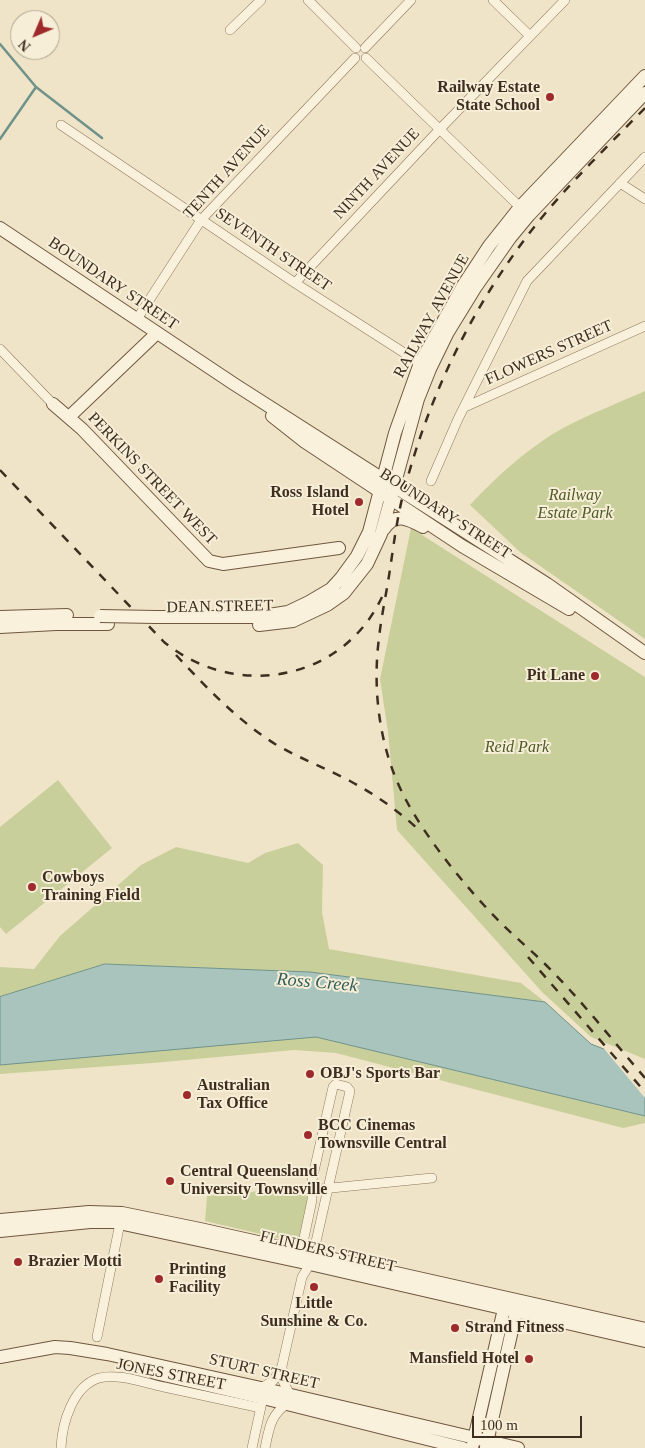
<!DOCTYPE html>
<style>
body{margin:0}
#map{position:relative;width:645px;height:1448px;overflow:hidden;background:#f0e4c8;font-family:Georgia,serif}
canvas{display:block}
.north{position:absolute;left:10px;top:10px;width:50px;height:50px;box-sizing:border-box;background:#f7eed8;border:1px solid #ada18e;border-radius:50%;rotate:225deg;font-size:14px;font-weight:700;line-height:20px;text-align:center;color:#3d2e20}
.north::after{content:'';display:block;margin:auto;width:18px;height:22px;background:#9e2a2b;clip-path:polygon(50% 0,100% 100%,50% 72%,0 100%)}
.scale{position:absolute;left:472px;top:1416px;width:110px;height:22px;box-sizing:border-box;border:2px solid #3d2e20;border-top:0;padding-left:6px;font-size:15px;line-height:18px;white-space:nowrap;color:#3d2e20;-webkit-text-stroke:4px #f7eed8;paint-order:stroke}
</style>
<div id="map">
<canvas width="645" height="1448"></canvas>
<div class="north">N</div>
<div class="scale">100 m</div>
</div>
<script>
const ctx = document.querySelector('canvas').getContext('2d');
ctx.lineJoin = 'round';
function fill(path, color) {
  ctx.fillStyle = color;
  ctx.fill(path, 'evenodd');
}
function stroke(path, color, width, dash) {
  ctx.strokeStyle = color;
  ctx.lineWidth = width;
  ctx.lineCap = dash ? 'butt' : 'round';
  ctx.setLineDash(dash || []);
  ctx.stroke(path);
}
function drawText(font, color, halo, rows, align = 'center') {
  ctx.font = font + ' Georgia,serif';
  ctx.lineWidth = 4;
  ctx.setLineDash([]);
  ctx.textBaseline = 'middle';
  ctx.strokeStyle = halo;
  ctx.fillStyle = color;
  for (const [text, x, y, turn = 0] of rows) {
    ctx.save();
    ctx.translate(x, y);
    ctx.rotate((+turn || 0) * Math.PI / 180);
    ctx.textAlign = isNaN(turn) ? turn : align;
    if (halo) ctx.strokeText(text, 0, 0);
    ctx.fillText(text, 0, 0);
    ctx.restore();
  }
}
const green = new Path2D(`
 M 645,391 L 645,639 L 520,552 L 470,505 C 497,476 530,446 565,427 C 590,414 618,403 645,391 Z
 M 411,528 L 645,677 L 645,1059 L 591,1037 L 542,992 L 397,830 L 388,732 L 380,679 Z
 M 58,780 L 112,848 L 6,934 L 0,927 L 0,827 Z
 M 298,843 L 323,865 L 322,912 L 329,949 L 521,983 L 545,1002 L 310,972 L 105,964 L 0,997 L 0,967 L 34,969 L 60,936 L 141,865 L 176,847 L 248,863 L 265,853 Z
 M 316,1037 L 645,1116 L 645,1123 L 623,1128 L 336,1053 L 294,1050 L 153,1063 L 0,1074 L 0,1065 L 39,1060 Z
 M 272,1190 L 295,1195 L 309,1195 L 299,1243 L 205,1221 L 207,1196 Z`);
const water = new Path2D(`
 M 105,964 L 310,972 L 545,1002 L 591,1044 L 645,1065 L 645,1116 L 316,1037 L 0,1065 L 0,997 Z`);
const pier = new Path2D(`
 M 600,1044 L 645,1063 L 645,1098 Z`);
const stream = new Path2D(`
 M 0,44 L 36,87 L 102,138
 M 0,139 L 36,87`);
const street = new Path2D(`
 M 308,0 L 356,48
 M 493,0 L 530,36
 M 230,30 L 261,0
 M 365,48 L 411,0
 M 366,58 L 523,210
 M 61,125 L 295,283 L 420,363
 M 620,183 L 645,199
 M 295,283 L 439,130 L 565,0
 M 137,319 L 201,220 L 355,58
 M 0,349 L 53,404
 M 465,407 L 645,326
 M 431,481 L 458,419 L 527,281 L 645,157
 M 311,1190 L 432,1178
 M 301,1252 L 312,1200 L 312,1180 L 333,1087 L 336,1084 L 347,1087 L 350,1091 L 313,1255
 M 97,1337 L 120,1223
 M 261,1388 L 273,1381 L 281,1368
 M 290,1395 L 283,1381 L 282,1366 L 302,1277 L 310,1264
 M 61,1448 C 62,1423 73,1386 99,1378 C 119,1373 144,1383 164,1387 C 196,1394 229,1401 261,1408
 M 252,1448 L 262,1402
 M 265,1448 C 269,1430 270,1415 287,1404`);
const secondary = new Path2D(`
 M 0,228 L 234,384 L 547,584 L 645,653
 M 53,404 L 82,429 L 209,561 L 223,564 L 339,548
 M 272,416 L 305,442 L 462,546 L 569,609
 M 69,417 L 157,333
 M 384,529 C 395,512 408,519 423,527
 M 0,617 L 67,615
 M 156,617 L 256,617 L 288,612 L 309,602 L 331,589 L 341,578 L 357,556 L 369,532 L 395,433 L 420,363 L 464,284 L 489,246 L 520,207 L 645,76
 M 259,625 L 293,621 L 327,605 L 344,593 L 367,564 L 381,534 L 418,399 L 430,369 L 448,332 L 475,288 L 510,238 L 529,215 L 645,93
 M 0,627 L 56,624 L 108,624
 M 0,1220 L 89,1212 L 122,1213 L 200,1229 L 645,1329
 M 0,1231 L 90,1222 L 114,1222 L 301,1262 L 645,1341
 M 0,1357 L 55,1347 L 70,1348 L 107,1354 L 261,1388 L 518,1448
 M 155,1373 L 263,1398 L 463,1448
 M 486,1447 L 518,1303
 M 472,1448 L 506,1300`);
const rail = new Path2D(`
 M 645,108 C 604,150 560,192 525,239 C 468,315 428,399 404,491 C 396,521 393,552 388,582 C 385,600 381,619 379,638 C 372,692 380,752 406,800 C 428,841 468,890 501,923 C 516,938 532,951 547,966 C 582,1001 613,1041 645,1078
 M 0,470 L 164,642 C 235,700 342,682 382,597
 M 176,655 C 206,687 237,720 275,744 C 299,758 325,768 350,781 C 376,795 399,811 421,832
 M 528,957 L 645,1092`);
const secondaryBridge = new Path2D(`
 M 100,616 L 156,617`);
const markers = [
 [550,97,5,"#9e2a2b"],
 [359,502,5,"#9e2a2b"],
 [595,676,5,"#9e2a2b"],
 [32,887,5,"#9e2a2b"],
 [310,1074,5,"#9e2a2b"],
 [187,1095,5,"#9e2a2b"],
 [308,1135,5,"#9e2a2b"],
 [170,1181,5,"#9e2a2b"],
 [18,1262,5,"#9e2a2b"],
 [159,1279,5,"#9e2a2b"],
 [314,1287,5,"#9e2a2b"],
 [455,1328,5,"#9e2a2b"],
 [529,1359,5,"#9e2a2b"]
];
const poiNames = [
 ["Railway Estate",540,88,"right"],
 ["State School",540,106,"right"],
 ["Ross Island",349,493,"right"],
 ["Hotel",349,511,"right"],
 ["Pit Lane",585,676,"right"],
 ["Cowboys",42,878],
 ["Training Field",42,896],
 ["OBJ's Sports Bar",320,1074],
 ["Australian",197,1086],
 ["Tax Office",197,1104],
 ["BCC Cinemas",318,1126],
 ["Townsville Central",318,1144],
 ["Central Queensland",180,1172],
 ["University Townsville",180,1190],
 ["Brazier Motti",28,1262],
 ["Printing",169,1270],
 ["Facility",169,1288],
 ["Little",314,1304,"center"],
 ["Sunshine & Co.",314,1322,"center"],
 ["Strand Fitness",465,1328],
 ["Mansfield Hotel",519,1359,"right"]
];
const streetNames = [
 ["TENTH AVENUE",227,172,-48],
 ["NINTH AVENUE",377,174,-47],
 ["SEVENTH STREET",273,250,34],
 ["BOUNDARY STREET",113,284,34],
 ["RAILWAY AVENUE",432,316,-61],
 ["FLOWERS STREET",549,353,-24],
 ["PERKINS STREET WEST",152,479,46],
 ["BOUNDARY STREET",445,514,33],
 ["DEAN STREET",220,607,-1],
 ["FLINDERS STREET",328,1252,13],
 ["STURT STREET",264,1372,13],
 ["JONES STREET",171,1375,11]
];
const parkNames = [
 ["Railway",575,496],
 ["Estate Park",575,514],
 ["Reid Park",517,748]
];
const waterNames = [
 ["Ross Creek",317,983,5]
];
fill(green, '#c9cf9b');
fill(water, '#a9c4bc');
stroke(water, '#6f938a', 1);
fill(pier, '#f0e4c8');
stroke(stream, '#6f938a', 2.5);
stroke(street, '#8d765c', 10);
stroke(secondary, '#6f573f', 14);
stroke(street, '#faf1dc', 9);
stroke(secondary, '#faf1dc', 12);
stroke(rail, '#3d2e20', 2.5, [9, 9]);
stroke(secondaryBridge, '#6f573f', 14, []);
stroke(secondaryBridge, '#faf1dc', 12);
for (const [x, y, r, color] of markers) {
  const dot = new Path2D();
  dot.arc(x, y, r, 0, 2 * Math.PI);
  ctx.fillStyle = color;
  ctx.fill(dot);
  stroke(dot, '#f7eed8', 2);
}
drawText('bold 16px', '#3d2e20', '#f7eed8', poiNames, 'left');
drawText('16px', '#3d2e20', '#f7eed8', streetNames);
drawText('italic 16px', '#4d5a26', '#f7eed8', parkNames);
drawText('italic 18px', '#2f5d5a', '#f7eed8', waterNames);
</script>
